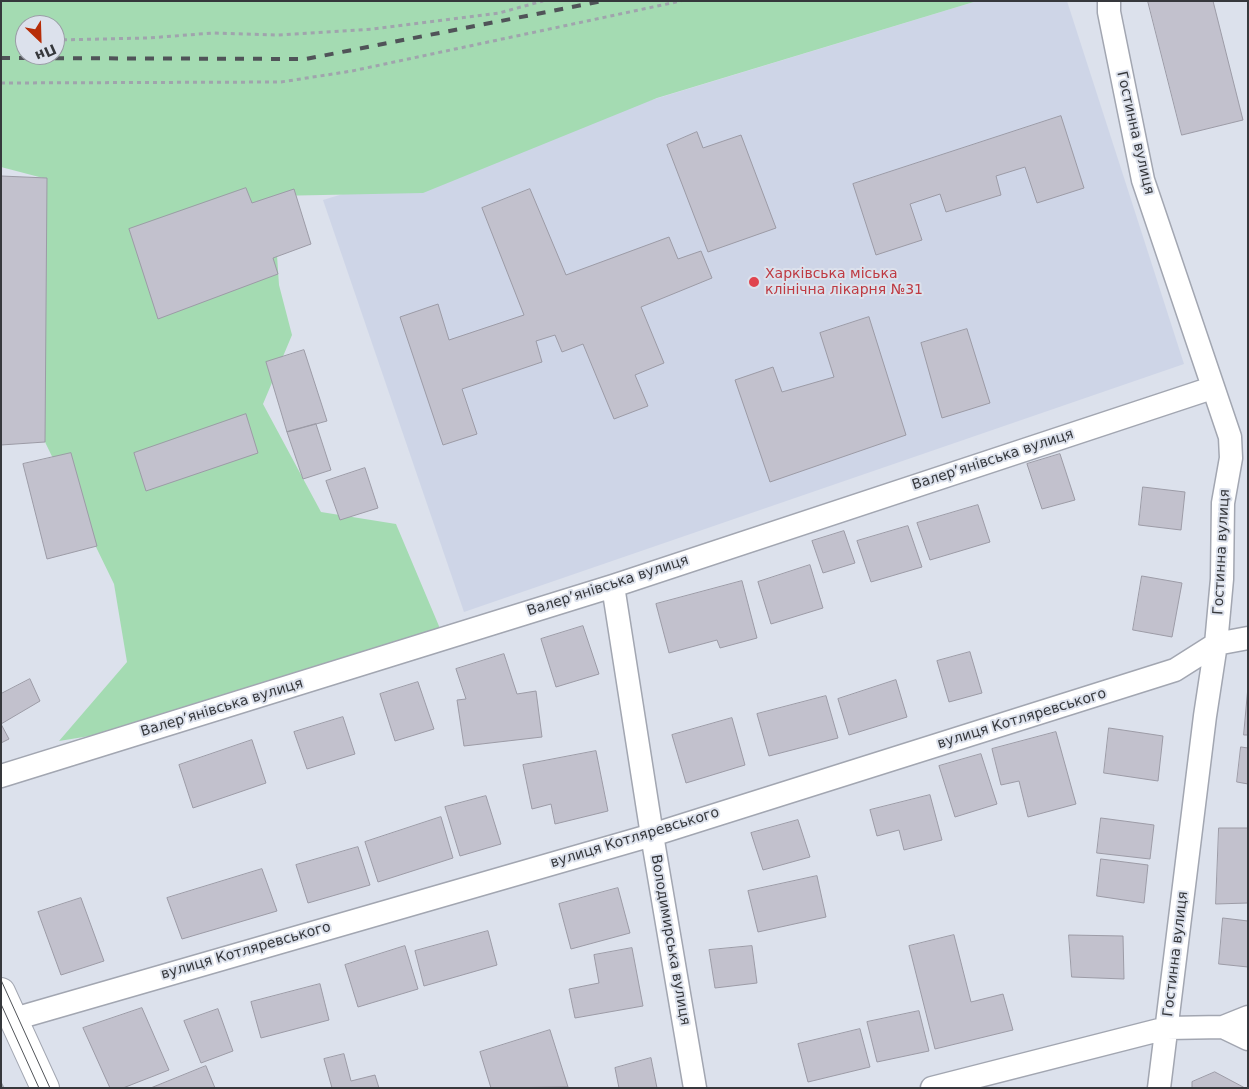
<!DOCTYPE html>
<meta charset="utf-8">
<style>
body{margin:0}
#map{position:relative;width:1249px;height:1089px;overflow:hidden;background:#dce1ec;font-family:"DejaVu Sans",sans-serif}
canvas{display:block}
.frame{position:absolute;inset:0;border:2px solid #36383c;pointer-events:none}
.north{position:absolute;left:15px;top:15px;width:50px;height:50px;box-sizing:border-box;background:#dce1ec;border:1px solid #9a9da6;border-radius:50%;rotate:156deg;font-size:14px;font-weight:700;line-height:20px;text-align:center;color:#36383c}
.north::after{content:'';display:block;margin:auto;width:18px;height:22px;background:#b72d08;clip-path:polygon(50% 0,100% 100%,50% 72%,0 100%)}
</style>
<div id="map">
<canvas width="1249" height="1089"></canvas>
<div class="frame"></div>
<div class="north">Пн</div>
</div>
<script>
const ctx = document.querySelector('canvas').getContext('2d');
ctx.lineJoin = 'round';
function fill(path, color) {
  ctx.fillStyle = color;
  ctx.fill(path, 'evenodd');
}
function stroke(path, color, width, dash) {
  ctx.strokeStyle = color;
  ctx.lineWidth = width;
  ctx.lineCap = dash ? 'butt' : 'round';
  ctx.setLineDash(dash || []);
  ctx.stroke(path);
}
function drawText(font, color, halo, rows, align = 'center') {
  ctx.font = font + ' "DejaVu Sans",sans-serif';
  ctx.lineWidth = 4;
  ctx.setLineDash([]);
  ctx.textBaseline = 'middle';
  ctx.strokeStyle = halo;
  ctx.fillStyle = color;
  for (const [text, x, y, turn = 0] of rows) {
    ctx.save();
    ctx.translate(x, y);
    ctx.rotate((+turn || 0) * Math.PI / 180);
    ctx.textAlign = isNaN(turn) ? turn : align;
    if (halo) ctx.strokeText(text, 0, 0);
    ctx.fillText(text, 0, 0);
    ctx.restore();
  }
}
const built = new Path2D(`
 M 977,1 L 1067,1 L 1184,364 L 464,612 L 323,200 Z`);
const green = new Path2D(`
 M 1,1 L 977,1 L 657,98 L 423,193 L 273,196 L 279,285 L 292,335 L 263,404 L 321,512 L 396,524 L 444,638 L 176,722 L 59,741 L 127,662 L 114,584 L 45,442 L 43,178 L 1,167 ZM 25,25 L 55,25 L 55,55 L 25,55 Z`);
const building = new Path2D(`
 M 1148,1 L 1213,1 L 1243,120 L 1182,135 Z
 M 1061,116 L 1084,188 L 1037,203 L 1025,167 L 996,176 L 1001,195 L 946,212 L 940,194 L 910,204 L 922,240 L 876,255 L 853,184 Z
 M 697,132 L 703,148 L 741,135 L 776,228 L 708,252 L 667,145 Z
 M 1,176 L 47,178 L 45,442 L 1,445 Z
 M 246,188 L 252,203 L 294,189 L 311,244 L 273,258 L 278,274 L 158,319 L 129,229 Z
 M 530,189 L 566,275 L 669,237 L 678,259 L 701,251 L 712,278 L 641,307 L 664,363 L 635,375 L 648,406 L 614,419 L 583,344 L 562,352 L 555,335 L 536,341 L 542,362 L 462,389 L 477,434 L 443,445 L 400,317 L 438,304 L 449,340 L 524,315 L 482,208 Z
 M 869,317 L 906,435 L 770,482 L 735,380 L 773,367 L 782,392 L 834,377 L 820,333 Z
 M 967,329 L 990,403 L 942,418 L 921,343 Z
 M 304,350 L 327,421 L 287,432 L 266,362 Z
 M 246,414 L 258,453 L 146,491 L 134,453 Z
 M 316,424 L 331,470 L 303,479 L 287,432 Z
 M 71,453 L 97,546 L 47,559 L 23,464 Z
 M 1060,454 L 1075,500 L 1042,509 L 1027,464 Z
 M 365,468 L 378,508 L 340,520 L 326,481 Z
 M 1143,487 L 1185,492 L 1181,530 L 1139,525 Z
 M 978,505 L 990,542 L 930,560 L 917,523 Z
 M 908,526 L 922,567 L 871,582 L 857,541 Z
 M 844,531 L 855,563 L 823,573 L 812,541 Z
 M 810,565 L 823,608 L 771,624 L 758,582 Z
 M 1142,576 L 1182,583 L 1172,637 L 1133,630 Z
 M 742,581 L 757,638 L 720,648 L 717,640 L 669,653 L 656,604 Z
 M 583,626 L 599,674 L 556,687 L 541,639 Z
 M 970,652 L 982,693 L 949,702 L 937,661 Z
 M 504,654 L 517,694 L 536,691 L 542,737 L 464,746 L 457,700 L 466,699 L 456,669 Z
 M 30,679 L 40,701 L 1,724 L 9,739 L 1,743 L 1,694 Z
 M 896,680 L 907,717 L 849,735 L 838,699 Z
 M 418,682 L 434,729 L 395,741 L 380,694 Z
 M 1248,687 L 1248,735 L 1244,735 Z
 M 826,696 L 838,738 L 769,756 L 757,714 Z
 M 343,717 L 355,754 L 307,769 L 294,732 Z
 M 732,718 L 745,765 L 686,783 L 672,735 Z
 M 1109,728 L 1163,736 L 1158,781 L 1104,773 Z
 M 1056,732 L 1076,804 L 1028,817 L 1019,781 L 1001,785 L 992,749 Z
 M 252,740 L 266,783 L 193,808 L 179,765 Z
 M 1241,747 L 1248,748 L 1248,784 L 1237,782 Z
 M 596,751 L 608,811 L 555,824 L 551,804 L 532,809 L 523,765 Z
 M 981,754 L 997,804 L 955,817 L 939,766 Z
 M 930,795 L 942,840 L 904,850 L 899,830 L 877,836 L 870,810 Z
 M 486,796 L 501,844 L 460,856 L 445,807 Z
 M 441,817 L 453,858 L 378,882 L 365,842 Z
 M 1101,818 L 1154,825 L 1150,859 L 1097,853 Z
 M 798,820 L 810,857 L 763,870 L 751,833 Z
 M 1219,828 L 1248,828 L 1248,903 L 1216,904 Z
 M 358,847 L 370,885 L 308,903 L 296,865 Z
 M 1101,859 L 1148,865 L 1144,903 L 1097,896 Z
 M 262,869 L 277,911 L 182,939 L 167,898 Z
 M 817,876 L 826,917 L 758,932 L 748,891 Z
 M 618,888 L 630,933 L 571,949 L 559,904 Z
 M 81,898 L 104,961 L 61,975 L 38,912 Z
 M 1223,918 L 1248,921 L 1248,967 L 1219,964 Z
 M 488,931 L 497,965 L 424,986 L 415,951 Z
 M 954,935 L 971,1002 L 1003,994 L 1013,1030 L 935,1049 L 909,946 Z
 M 1069,935 L 1123,936 L 1124,979 L 1072,977 Z
 M 405,946 L 418,989 L 358,1007 L 345,965 Z
 M 752,946 L 757,983 L 715,988 L 709,950 Z
 M 632,948 L 643,1006 L 575,1018 L 569,989 L 599,983 L 594,955 Z
 M 320,984 L 329,1020 L 261,1038 L 251,1002 Z
 M 142,1008 L 169,1070 L 123,1088 L 110,1088 L 83,1028 Z
 M 218,1009 L 233,1051 L 201,1063 L 184,1021 Z
 M 919,1011 L 929,1051 L 877,1062 L 867,1022 Z
 M 860,1029 L 870,1067 L 808,1082 L 798,1044 Z
 M 550,1030 L 568,1087 L 491,1088 L 480,1052 Z
 M 344,1054 L 351,1081 L 375,1075 L 379,1088 L 332,1088 L 324,1059 Z
 M 651,1058 L 657,1088 L 619,1088 L 615,1068 Z
 M 206,1066 L 215,1088 L 151,1088 Z
 M 1215,1072 L 1245,1088 L 1192,1088 L 1192,1082 Z`);
const path = new Path2D(`
 M 55,40 L 148,38 L 213,33 L 278,35 L 373,29 L 499,13 L 543,1
 M 1,83 L 281,82 L 352,71 L 681,1
 M 1,1084 L 3,1088`);
const minor = new Path2D(`
 M 1109,1 L 1109,12 L 1143,180 L 1230,437 L 1231,458 L 1223,503 L 1222,579 L 1216,644 L 1205,716 L 1159,1088
 M 613,586 L 652,835 L 695,1088
 M 1,776 L 613,586 L 1212,388
 M 14,1019 L 652,835 L 1175,670 L 1216,644 L 1248,638
 M 1223,1027 L 1248,1017
 M 932,1088 L 1167,1028 L 1223,1027 L 1248,1039`);
const tertiary = new Path2D(`
 M 1,992 L 45,1088`);
const tram = new Path2D(`
 M 1,980 L 50,1088
 M 1,1004 L 39,1088`);
const rail = new Path2D(`
 M 1,58 L 306,59 L 603,1`);
const markers = [
 [754,282,6,"#e0444e"]
];
const streetNames = [
 ["Гостинна вулиця",1135,133,77],
 ["Валер’янівська вулиця",993,460,-18],
 ["Гостинна вулиця",1222,552,-87],
 ["Валер’янівська вулиця",608,586,-18],
 ["Валер’янівська вулиця",222,708,-17],
 ["вулиця Котляревського",1022,719,-17],
 ["вулиця Котляревського",635,838,-17],
 ["Володимирська вулиця",670,940,80],
 ["вулиця Котляревського",246,951,-16],
 ["Гостинна вулиця",1176,954,-83]
];
const healthNames = [
 ["Харківська міська",765,274],
 ["клінічна лікарня №31",765,290]
];
fill(built, '#ced5e7');
fill(green, '#a4dbb2');
fill(building, '#c2c1cd');
stroke(building, '#9c9ba6', 1);
stroke(minor, '#a2a6b1', 25);
stroke(tertiary, '#a2a6b1', 30);
stroke(path, '#a0a4ad', 3, [4, 4]);
stroke(minor, '#fff', 22);
stroke(tertiary, '#fff', 28);
stroke(tram, '#505358', 1);
stroke(rail, '#505358', 4, [9, 9]);
for (const [x, y, r, color] of markers) {
  const dot = new Path2D();
  dot.arc(x, y, r, 0, 2 * Math.PI);
  ctx.fillStyle = color;
  ctx.fill(dot);
  stroke(dot, '#dce1ec', 2);
}
drawText('14px', '#36383c', '#dce1ec', streetNames);
drawText('14px', '#be3a42', '#dce1ec', healthNames, 'left');
</script>
